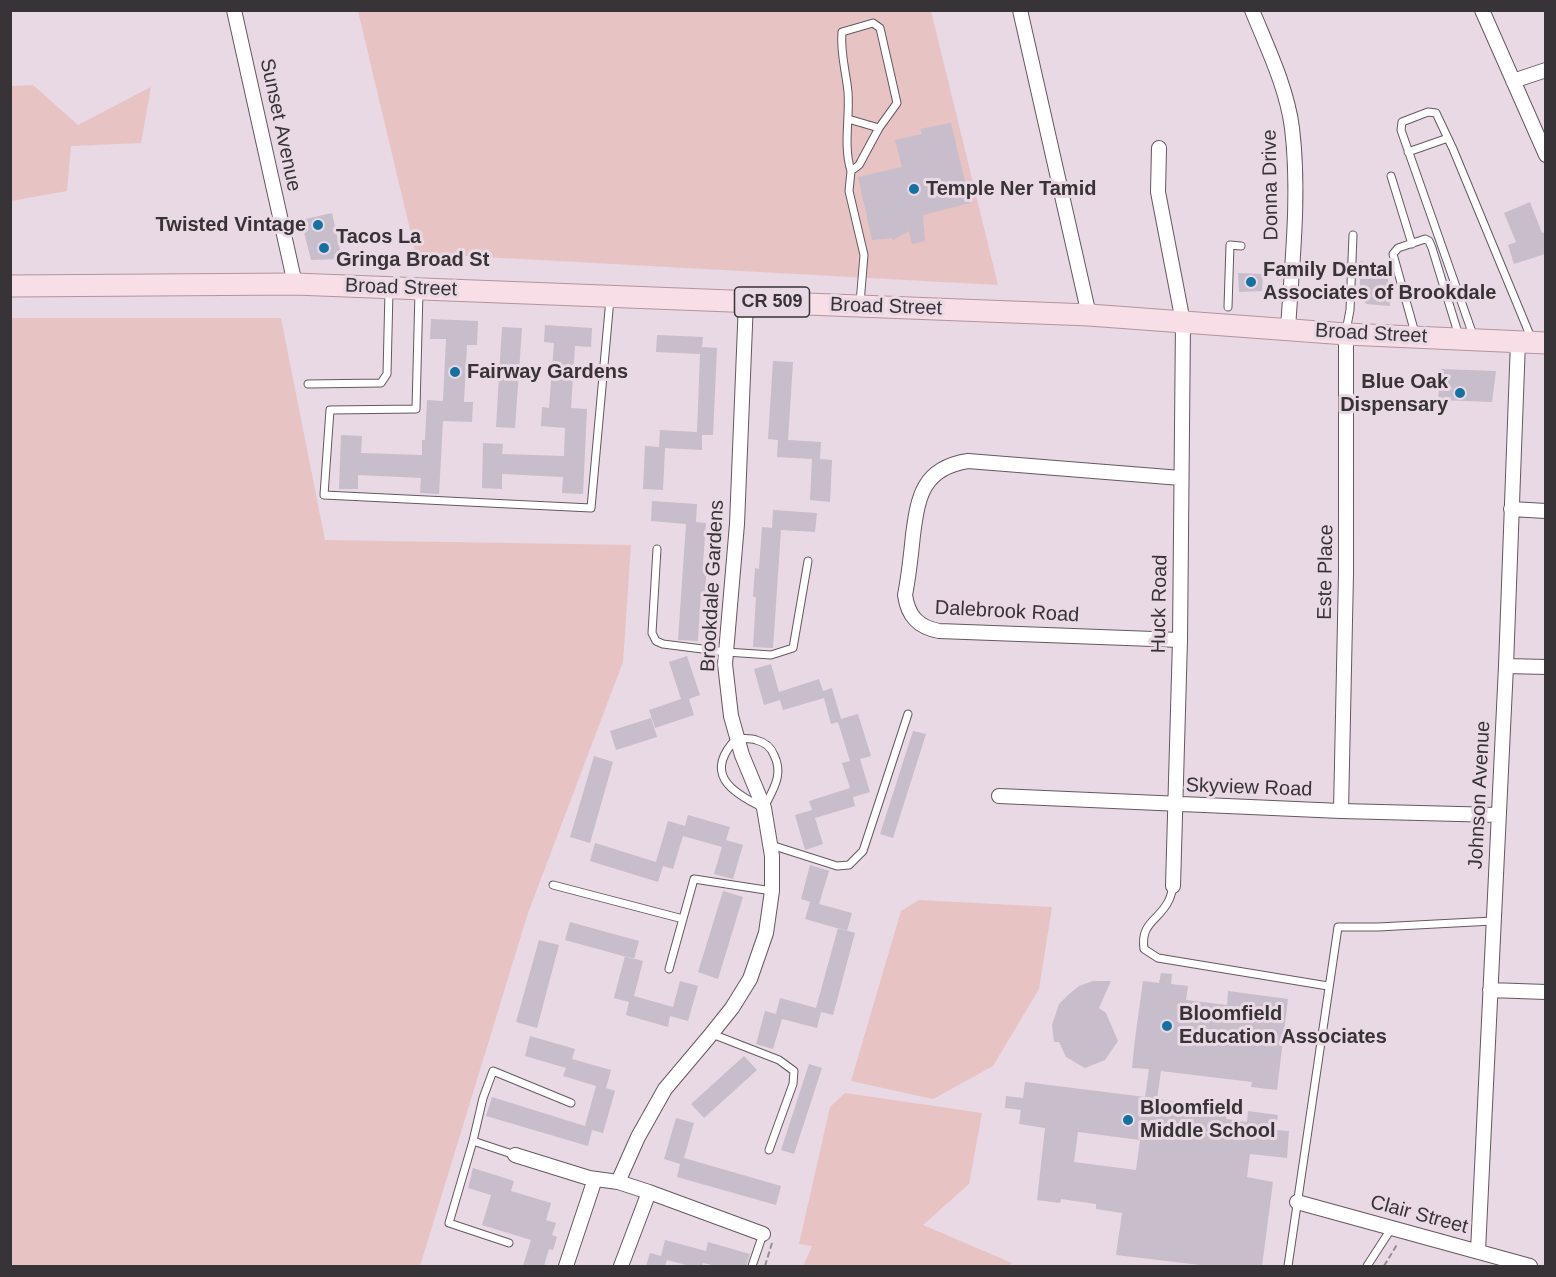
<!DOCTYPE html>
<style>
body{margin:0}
#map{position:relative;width:1556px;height:1277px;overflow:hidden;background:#e8d9e4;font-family:Arial,sans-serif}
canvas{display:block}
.frame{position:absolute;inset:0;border:12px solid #383337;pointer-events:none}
</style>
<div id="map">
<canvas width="1556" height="1277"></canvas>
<div class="frame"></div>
</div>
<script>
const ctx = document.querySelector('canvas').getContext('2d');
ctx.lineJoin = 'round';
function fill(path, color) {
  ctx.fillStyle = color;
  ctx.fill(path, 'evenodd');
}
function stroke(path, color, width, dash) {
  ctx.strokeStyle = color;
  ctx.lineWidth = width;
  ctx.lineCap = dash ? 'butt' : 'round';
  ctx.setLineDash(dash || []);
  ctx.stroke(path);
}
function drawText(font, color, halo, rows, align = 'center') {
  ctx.font = font + ' Arial,sans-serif';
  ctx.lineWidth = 6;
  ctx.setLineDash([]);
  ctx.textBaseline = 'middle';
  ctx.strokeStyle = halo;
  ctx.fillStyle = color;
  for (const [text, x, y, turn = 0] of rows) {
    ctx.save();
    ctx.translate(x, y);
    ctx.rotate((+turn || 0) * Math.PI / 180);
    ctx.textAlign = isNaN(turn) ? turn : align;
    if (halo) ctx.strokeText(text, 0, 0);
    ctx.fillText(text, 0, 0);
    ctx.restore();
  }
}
const green = new Path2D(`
 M 358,11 L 931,11 L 998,285 L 448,255 L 416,255 Z
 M 33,85 L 78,125 L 151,87 L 141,143 L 71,146 L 67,191 L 11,201 L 11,86 Z
 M 11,318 L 281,318 L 325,540 L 631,545 L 623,662 L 528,913 L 420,1266 L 11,1266 Z
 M 919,900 L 1052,907 L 1039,989 L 993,1066 L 933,1099 L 851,1081 L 901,911 Z
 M 845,1093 L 982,1113 L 969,1184 L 923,1225 L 1012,1263 L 1010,1266 L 803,1266 L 812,1246 L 799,1244 L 830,1107 Z`);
const building = new Path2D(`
 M 951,123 L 970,203 L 923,215 L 925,241 L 912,244 L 909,231 L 893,240 L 892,238 L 872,240 L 858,177 L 902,167 L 895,140 L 922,134 L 920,129 Z
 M 1530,202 L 1542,233 L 1545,232 L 1545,254 L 1514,264 L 1508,245 L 1516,242 L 1504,213 Z
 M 332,213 L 342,259 L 311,260 L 301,220 Z
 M 1360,261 L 1387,266 L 1390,306 L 1366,304 L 1360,294 Z
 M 1238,273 L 1263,274 L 1262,291 L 1239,292 Z
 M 431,319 L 478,321 L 477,345 L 467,345 L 464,402 L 473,402 L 472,422 L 443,421 L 439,494 L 420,493 L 421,478 L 358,475 L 358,489 L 339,489 L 341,435 L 362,436 L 361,453 L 422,455 L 422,440 L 425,440 L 427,400 L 443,401 L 446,339 L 430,339 Z
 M 545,325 L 592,328 L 591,347 L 575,346 L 571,408 L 587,409 L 583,494 L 562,493 L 563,477 L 502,474 L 502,489 L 482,488 L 483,443 L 503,444 L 502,454 L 564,456 L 565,428 L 541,426 L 542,407 L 549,408 L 554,343 L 544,342 Z
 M 502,327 L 522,328 L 515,428 L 496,427 Z
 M 657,335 L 703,337 L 702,347 L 717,348 L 713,435 L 702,435 L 702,450 L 665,448 L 663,490 L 643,489 L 645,446 L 659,447 L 660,430 L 697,432 L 700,354 L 656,352 Z
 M 773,361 L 793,362 L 788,440 L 821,442 L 820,459 L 832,460 L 830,502 L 810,500 L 812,459 L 777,457 L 778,440 L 768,439 Z
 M 1441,369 L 1496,371 L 1492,402 L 1438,400 Z
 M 652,501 L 697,504 L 696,522 L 706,523 L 703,564 L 707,565 L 705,592 L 701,592 L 698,641 L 678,640 L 686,524 L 651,521 Z
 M 773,510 L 817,513 L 815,532 L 781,530 L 773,648 L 753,647 L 756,597 L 753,597 L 755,568 L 759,569 L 762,527 L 772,528 Z
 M 687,656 L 700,695 L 689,699 L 694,715 L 655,728 L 649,710 L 681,699 L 669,662 Z
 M 771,664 L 779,692 L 819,679 L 823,691 L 832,688 L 841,719 L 858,714 L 871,756 L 860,759 L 870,792 L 853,797 L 855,806 L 815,818 L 823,844 L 805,850 L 795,815 L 812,810 L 809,801 L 850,788 L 842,763 L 850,761 L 838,722 L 831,724 L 824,698 L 783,710 L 780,700 L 764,705 L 754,669 Z
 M 651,718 L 657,737 L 616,750 L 610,731 Z
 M 913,731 L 926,734 L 893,838 L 880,834 Z
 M 594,756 L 613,762 L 590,843 L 570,837 Z
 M 688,815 L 730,827 L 726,840 L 743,845 L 733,879 L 714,874 L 722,847 L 683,836 L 673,869 L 663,866 L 658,882 L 590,861 L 595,843 L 656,862 L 668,821 L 685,826 Z
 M 810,865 L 829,871 L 819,904 L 852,913 L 847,931 L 805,919 L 810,902 L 801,899 Z
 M 723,891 L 743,897 L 718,979 L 698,972 Z
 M 570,922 L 639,941 L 634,959 L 565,940 Z
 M 838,928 L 855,933 L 833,1015 L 821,1012 L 817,1028 L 782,1019 L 773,1049 L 756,1044 L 765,1011 L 776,1014 L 780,998 L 816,1008 Z
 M 539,940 L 559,945 L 537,1028 L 516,1022 Z
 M 625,956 L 643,961 L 634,996 L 673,1007 L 680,981 L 698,986 L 688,1021 L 670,1016 L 668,1027 L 626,1015 L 629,1002 L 614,998 Z
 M 1161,973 L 1172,974 L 1171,984 L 1188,986 L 1186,1000 L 1227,1005 L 1228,991 L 1288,999 L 1277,1090 L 1251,1087 L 1252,1082 L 1161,1071 L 1157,1099 L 1228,1108 L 1226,1119 L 1247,1122 L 1248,1111 L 1278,1115 L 1276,1130 L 1289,1131 L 1287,1158 L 1250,1154 L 1247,1177 L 1273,1182 L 1262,1266 L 1209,1266 L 1116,1255 L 1122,1213 L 1096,1209 L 1096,1204 L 1061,1199 L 1060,1203 L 1037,1200 L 1045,1128 L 1019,1124 L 1021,1110 L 1005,1108 L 1006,1096 L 1023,1098 L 1025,1082 L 1145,1097 L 1149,1069 L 1132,1068 L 1135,1039 L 1143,981 L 1159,983 ZM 1078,1132 L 1140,1140 L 1136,1170 L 1074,1162 Z
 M 1093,981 L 1111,981 L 1099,1008 L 1106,1013 L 1118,1041 L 1105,1060 L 1085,1068 L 1066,1057 L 1059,1042 L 1054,1042 L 1052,1025 L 1059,1004 L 1068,995 L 1079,986 Z
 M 530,1036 L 575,1049 L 572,1059 L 611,1070 L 606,1088 L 615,1091 L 603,1133 L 592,1130 L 588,1146 L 486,1116 L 492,1097 L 585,1126 L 596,1086 L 563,1076 L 566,1068 L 525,1056 Z
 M 744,1056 L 757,1070 L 704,1118 L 691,1104 Z
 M 809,1064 L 822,1068 L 794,1154 L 781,1150 Z
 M 676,1118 L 694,1123 L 684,1158 L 781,1186 L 776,1205 L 677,1177 L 680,1164 L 664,1159 Z
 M 473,1168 L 514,1181 L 511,1191 L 551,1203 L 546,1220 L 556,1223 L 552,1235 L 557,1237 L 553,1250 L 549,1249 L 544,1266 L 523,1266 L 531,1240 L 482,1225 L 491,1195 L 468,1188 Z
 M 665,1240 L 706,1251 L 708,1242 L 750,1254 L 746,1266 L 716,1266 L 703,1263 L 702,1266 L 690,1266 L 667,1260 L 665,1266 L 646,1266 L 650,1253 L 661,1256 Z`);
const path = new Path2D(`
 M 765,1266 L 772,1243
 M 1384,1266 L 1398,1243`);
const service = new Path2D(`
 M 873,23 L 880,28 L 897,103 L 879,128 L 859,165 L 851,171 C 843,146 850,117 848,92 C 846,71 840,53 842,32 Z
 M 848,119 L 879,128
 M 1408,152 L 1448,138
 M 851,171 L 849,191 L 864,255 L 860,303
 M 1391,176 L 1412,244
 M 419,291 L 416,409 L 330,410 L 324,495 L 591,508 L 610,299
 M 1228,307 L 1230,245 L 1241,246
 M 1346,331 L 1350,310 L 1353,235
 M 1415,333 L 1393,254 L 1398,248 L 1425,239 L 1429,241 L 1432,248 L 1459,336
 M 1473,335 L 1401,130 L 1402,122 L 1428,112 L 1436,113 L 1453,149 L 1532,340
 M 308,384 L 381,383 L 387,374 L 389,291
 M 657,549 L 652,633 L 656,641 L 663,644 L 726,652 L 771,655 L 793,648 L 808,561
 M 737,738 C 743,739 751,738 756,740 C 764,742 771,747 774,755 C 784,775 773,789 764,808 C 730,792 703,773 737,738 Z
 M 771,845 L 837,866 L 849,865 L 863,851 L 908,714
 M 553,885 L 683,919
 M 1173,886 C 1172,891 1171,896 1169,900 C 1160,920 1140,922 1144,949 L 1158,958 L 1328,986
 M 669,969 L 694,879 L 772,891
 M 712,1034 L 779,1060 L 794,1071 L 793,1084 L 769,1150
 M 473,1141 L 449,1223 L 509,1243
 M 515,1155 L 473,1141 L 483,1098 L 493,1071 L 571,1103
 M 752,1266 L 763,1234
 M 1288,1266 L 1338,927 L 1378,927 L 1493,921
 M 1367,1266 L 1391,1229`);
const minor = new Path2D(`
 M 234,10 L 295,284
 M 1020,10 L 1089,315
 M 1252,10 C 1267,47 1287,88 1292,128 C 1300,194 1292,263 1288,329
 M 1482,10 L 1546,155
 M 1513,81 L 1546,70
 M 1159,148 L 1158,192 L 1183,322 L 1180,640 L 1173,886
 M 1511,509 L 1546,511
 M 1180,640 L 939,631 C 918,627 908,616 905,595 C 909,575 911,555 913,535 C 918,496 923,468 968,461 L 1181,478
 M 1506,666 L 1546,667
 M 999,796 L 1341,811 L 1498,815
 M 1341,811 L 1346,573 L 1346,334
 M 1490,990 L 1546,992
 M 515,1155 L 589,1178 L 618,1182 L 649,1192 L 763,1234
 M 618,1182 L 638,1137 L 665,1089 L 708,1038 L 732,1008 L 750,979 L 766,933 L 772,891 L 772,856 L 764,808 L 742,755 L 731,716 L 725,664 L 737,524 L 746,301
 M 1297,1202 L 1530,1266
 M 1478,1251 L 1506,666 L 1518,341
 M 566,1266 L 595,1179
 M 621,1266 L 649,1192`);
const primary = new Path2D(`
 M 10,286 L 295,284 L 1089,315 L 1346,334 L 1546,343`);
const markers = [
 [914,189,6,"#1771a0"],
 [318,225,6,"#1771a0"],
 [324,248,6,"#1771a0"],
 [1251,282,6,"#1771a0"],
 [455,372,6,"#1771a0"],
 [1460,393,6,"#1771a0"],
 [1167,1026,6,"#1771a0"],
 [1128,1120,6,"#1771a0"]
];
const shields = [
 [772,302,75]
];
const shieldNames = [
 ["CR 509",772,302]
];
const streetNames = [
 ["Sunset Avenue",280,125,78],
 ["Donna Drive",1271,185,-91],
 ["Broad Street",401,288,2],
 ["Broad Street",886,307,2],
 ["Broad Street",1371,334,3],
 ["Este Place",1326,572,-89],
 ["Brookdale Gardens",713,586,-87],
 ["Huck Road",1160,604,-89],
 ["Dalebrook Road",1007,612,3],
 ["Skyview Road",1249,788,2],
 ["Johnson Avenue",1480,795,-87],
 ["Clair Street",1419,1215,15]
];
const poiNames = [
 ["Temple Ner Tamid",926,189],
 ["Twisted Vintage",306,225,"right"],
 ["Tacos La",336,237],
 ["Gringa Broad St",336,260],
 ["Family Dental",1263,270],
 ["Associates of Brookdale",1263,293],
 ["Fairway Gardens",467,372],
 ["Blue Oak",1448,382,"right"],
 ["Dispensary",1448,405,"right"],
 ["Bloomfield",1179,1014],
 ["Education Associates",1179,1037],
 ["Bloomfield",1140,1108],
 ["Middle School",1140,1131]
];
fill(green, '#e7c3c4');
fill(building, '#c7bdcb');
stroke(service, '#655861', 9);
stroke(minor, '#655861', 16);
stroke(primary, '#b2949e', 23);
stroke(path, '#998e96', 2, [6, 3]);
stroke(service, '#fff', 7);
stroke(minor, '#fff', 14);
stroke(primary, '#f8dee6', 21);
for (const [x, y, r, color] of markers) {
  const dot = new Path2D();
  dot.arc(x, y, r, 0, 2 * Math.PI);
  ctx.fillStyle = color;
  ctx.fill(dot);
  stroke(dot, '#e8d9e4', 2);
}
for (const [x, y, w] of shields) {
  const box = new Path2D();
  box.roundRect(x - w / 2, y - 15, w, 30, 4.5);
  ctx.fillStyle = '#e8d9e4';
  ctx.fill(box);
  stroke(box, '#383337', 1.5);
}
drawText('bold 18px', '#383337', null, shieldNames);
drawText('20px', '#383337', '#e8d9e4', streetNames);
drawText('bold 20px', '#383337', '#e8d9e4', poiNames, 'left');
</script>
